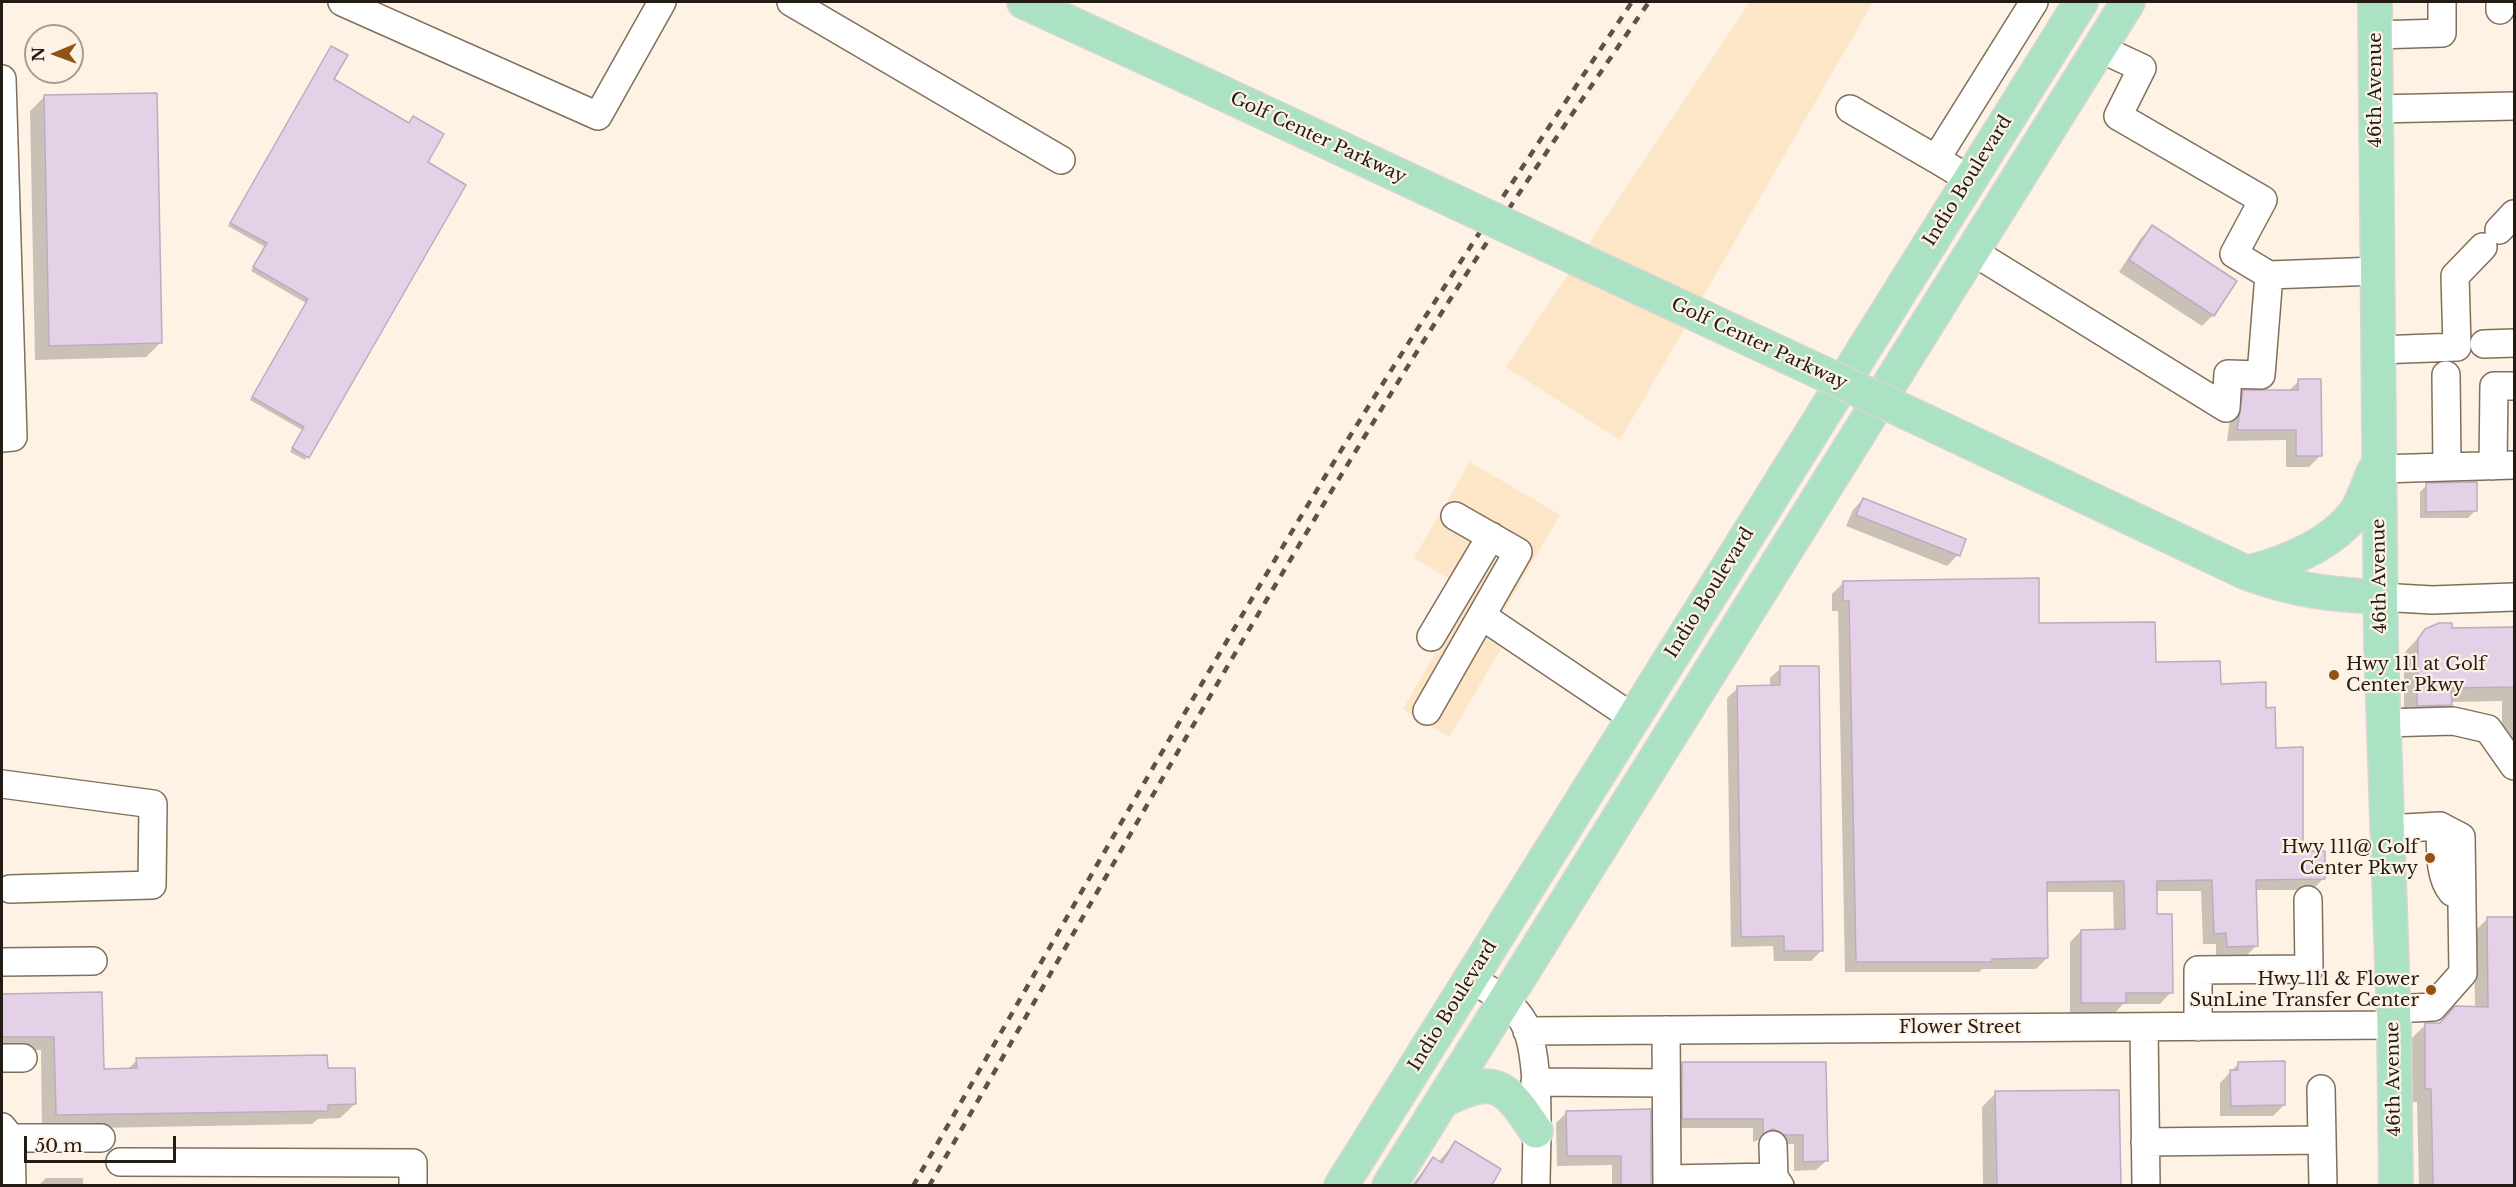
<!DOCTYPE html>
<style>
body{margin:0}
#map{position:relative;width:2516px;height:1187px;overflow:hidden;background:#fdf2e4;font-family:"Libre Baskerville",serif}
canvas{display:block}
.frame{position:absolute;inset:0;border:3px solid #221c14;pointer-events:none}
.north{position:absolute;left:24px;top:24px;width:60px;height:60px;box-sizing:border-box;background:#fdf2e4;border:2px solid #a59c91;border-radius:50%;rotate:269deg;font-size:16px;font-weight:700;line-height:24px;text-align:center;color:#221c14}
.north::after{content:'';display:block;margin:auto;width:21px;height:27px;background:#905217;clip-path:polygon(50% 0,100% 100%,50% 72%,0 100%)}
.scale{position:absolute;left:24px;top:1136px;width:152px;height:27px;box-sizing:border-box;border:3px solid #221c14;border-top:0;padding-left:8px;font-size:18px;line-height:21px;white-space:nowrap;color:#221c14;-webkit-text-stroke:4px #fdf2e4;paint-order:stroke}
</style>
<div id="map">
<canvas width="2516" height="1187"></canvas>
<div class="frame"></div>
<div class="north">N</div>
<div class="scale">50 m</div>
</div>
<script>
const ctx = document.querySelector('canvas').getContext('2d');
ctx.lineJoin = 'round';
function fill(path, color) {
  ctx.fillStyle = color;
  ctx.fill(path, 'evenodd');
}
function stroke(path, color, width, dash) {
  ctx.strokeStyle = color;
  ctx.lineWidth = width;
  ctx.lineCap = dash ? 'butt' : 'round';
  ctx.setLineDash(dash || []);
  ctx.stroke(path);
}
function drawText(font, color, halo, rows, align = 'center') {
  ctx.font = font + ' "Libre Baskerville",serif';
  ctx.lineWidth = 4.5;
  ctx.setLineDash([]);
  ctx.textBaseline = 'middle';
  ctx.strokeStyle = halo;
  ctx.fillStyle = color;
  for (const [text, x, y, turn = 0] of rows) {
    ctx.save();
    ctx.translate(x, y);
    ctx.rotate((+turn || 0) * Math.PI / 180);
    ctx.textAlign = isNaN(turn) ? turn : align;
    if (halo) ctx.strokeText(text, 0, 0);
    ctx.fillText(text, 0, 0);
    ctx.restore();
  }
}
const built = new Path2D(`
 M 1750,2 L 1873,2 L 1620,440 L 1506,367 Z
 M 1470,462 L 1560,515 L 1501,616 L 1515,625 L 1449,737 L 1403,709 L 1471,592 L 1414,558 Z`);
const shadow = new Path2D(`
 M 331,48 L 332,79 L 408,124 L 413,118 L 426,163 L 464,185 L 305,460 L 290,452 L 302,430 L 250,400 L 306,303 L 251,271 L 265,247 L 228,226 Z
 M 44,97 L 160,343 L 146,357 L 35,360 L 30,111 Z
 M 2152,227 L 2213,315 L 2202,326 L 2119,272 L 2141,238 Z
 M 2299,381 L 2320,456 L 2309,467 L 2286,467 L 2286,440 L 2227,441 L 2232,403 L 2243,392 L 2288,391 Z
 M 2427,485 L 2475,511 L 2468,518 L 2420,518 L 2420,492 Z
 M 1863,499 L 1958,555 L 1947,566 L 1846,526 L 1853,510 Z
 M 1843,583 L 2038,624 L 2219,685 L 2265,709 L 2302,852 L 2324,878 L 2312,890 L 2255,890 L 2257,945 L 2245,957 L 2216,958 L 2216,944 L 2203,944 L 2201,891 L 2156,891 L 2156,916 L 2171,992 L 2160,1004 L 2123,1004 L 2114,1014 L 2070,1014 L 2070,942 L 2081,931 L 2114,931 L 2113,892 L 2046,892 L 2047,958 L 2036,969 L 1982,969 L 1979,972 L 1845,972 L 1838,611 L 1832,611 L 1832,594 Z
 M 2514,628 L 2514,762 L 2502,756 L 2502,701 L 2450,702 L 2436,719 L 2404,720 L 2404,658 L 2406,651 L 2420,636 L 2450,629 Z
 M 1781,668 L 1822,950 L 1811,961 L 1774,961 L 1773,946 L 1731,947 L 1727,698 L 1738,688 L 1770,687 L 1770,678 Z
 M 2488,918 L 2514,918 L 2514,1186 L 2419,1186 L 2417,1102 L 2412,1102 L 2412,1038 L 2425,1025 L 2439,1024 L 2475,1008 L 2474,932 Z
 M 101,994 L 102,1070 L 127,1070 L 137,1060 L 326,1070 L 355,1104 L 340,1118 L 318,1119 L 312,1124 L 42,1129 L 41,1050 L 2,1051 L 2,995 Z
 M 1825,1063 L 1826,1161 L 1816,1170 L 1794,1171 L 1794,1144 L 1774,1144 L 1763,1138 L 1753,1142 L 1753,1128 L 1673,1128 L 1673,1073 L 1683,1064 Z
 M 2239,1063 L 2284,1105 L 2273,1116 L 2220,1116 L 2220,1083 Z
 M 2118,1091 L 2119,1186 L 1958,1186 L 1983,1185 L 1982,1107 L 1996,1093 Z
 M 1649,1111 L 1650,1186 L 1612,1186 L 1612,1165 L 1557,1166 L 1556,1123 L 1567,1112 Z
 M 1455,1143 L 1499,1170 L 1490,1186 L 1411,1186 L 1433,1159 L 1438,1162 Z
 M 46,1178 L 83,1178 L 83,1186 L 38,1186 Z`);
const building = new Path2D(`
 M 331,46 L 348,55 L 334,79 L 409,123 L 413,116 L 444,134 L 428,162 L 466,185 L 309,458 L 292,448 L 304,427 L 252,397 L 308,299 L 253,267 L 267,243 L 230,223 Z
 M 157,93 L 162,343 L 49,346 L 44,95 Z
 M 2152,225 L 2237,281 L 2214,316 L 2129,260 Z
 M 2298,379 L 2321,379 L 2322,456 L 2296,456 L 2296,430 L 2237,430 L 2243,390 L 2298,390 Z
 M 2477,482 L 2477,511 L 2426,512 L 2426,483 Z
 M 1863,498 L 1966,539 L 1960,556 L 1856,515 Z
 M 2039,578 L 2039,623 L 2155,622 L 2156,662 L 2220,661 L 2221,684 L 2266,682 L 2266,708 L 2275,707 L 2276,748 L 2303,747 L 2303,851 L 2325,851 L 2325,879 L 2256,880 L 2258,946 L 2227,947 L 2226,933 L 2214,934 L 2212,880 L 2157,881 L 2157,914 L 2172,914 L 2173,993 L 2126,993 L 2126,1003 L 2081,1003 L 2081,930 L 2125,929 L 2124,881 L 2047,882 L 2048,958 L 1992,959 L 1992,962 L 1856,962 L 1849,601 L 1843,601 L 1843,581 Z
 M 2439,623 L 2452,623 L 2452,628 L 2514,627 L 2514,687 L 2451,688 L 2452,705 L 2417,706 L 2418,639 L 2425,629 Z
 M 1780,666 L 1819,666 L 1823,951 L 1784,951 L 1784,936 L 1741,937 L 1737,686 L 1780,685 Z
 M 2487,917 L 2514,917 L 2514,1185 L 2433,1185 L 2431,1089 L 2425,1089 L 2425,1023 L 2440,1023 L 2455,1006 L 2488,1007 Z
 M 102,992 L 104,1069 L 137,1068 L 136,1058 L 327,1055 L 328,1068 L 355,1068 L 356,1104 L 328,1105 L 328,1111 L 56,1115 L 54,1037 L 2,1037 L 2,994 Z
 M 2285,1061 L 2285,1105 L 2231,1106 L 2230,1070 L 2238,1070 L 2238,1062 Z
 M 1682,1062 L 1826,1062 L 1828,1161 L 1803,1162 L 1803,1135 L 1784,1135 L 1773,1129 L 1763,1134 L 1763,1119 L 1682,1119 Z
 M 2119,1090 L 2121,1185 L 1997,1185 L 1995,1091 Z
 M 1651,1109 L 1651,1185 L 1621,1185 L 1621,1156 L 1567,1156 L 1566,1111 Z
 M 1455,1141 L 1501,1169 L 1492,1185 L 1415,1185 L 1433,1157 L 1442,1163 Z`);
const minor = new Path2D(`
 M 342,2 L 598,116 L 662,2
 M 791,2 L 1061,160
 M 2500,2 L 2500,10
 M 2375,35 L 2442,33 L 2442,2
 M 2099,48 L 2142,68 L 2118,116 L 2263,200 L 2234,254 L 2269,275
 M 2,79 L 13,437 L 2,438
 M 1850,109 L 1936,159
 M 2376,109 L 2514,106
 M 1969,179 L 1936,159 L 2034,2
 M 2499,230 L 2514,214
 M 1972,251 L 2226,408 L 2228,374 L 2261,375 L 2269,275 L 2377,271
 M 2484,344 L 2514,343
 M 2378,350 L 2457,347 L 2455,276 L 2483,247
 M 2446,375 L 2447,467
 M 2493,466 L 2494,386 L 2514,386
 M 2379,469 L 2514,465
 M 2380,597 L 2432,600 L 2514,597
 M 1482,616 L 1632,717
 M 1431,637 L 1491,536
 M 1427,711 L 1518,552 L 1455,516
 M 2384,723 L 2453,721 L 2488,729 L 2514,766
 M 2,784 L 153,804 L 152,885 L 10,889
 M 2440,826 C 2441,846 2438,876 2452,892 L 2462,892
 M 2387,829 L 2440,826 L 2461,837 L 2463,973 L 2433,1007 L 2393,1009
 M 2,962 L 93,961
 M 1471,978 C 1487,989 1510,1001 1521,1018 C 1543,1048 1536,1147 1536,1186
 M 2144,1027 L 2146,1186
 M 2198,1027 L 2198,970 L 2309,969 L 2308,900
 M 1666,1030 L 1667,1186
 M 1527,1031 L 2394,1025
 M 2,1058 L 23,1058
 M 1535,1082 L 1666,1083
 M 2321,1089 L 2323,1186
 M 2,1127 L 11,1138 L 12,1186
 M 11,1138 L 101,1138
 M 2145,1142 L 2322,1140
 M 1773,1145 L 1774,1177 L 1780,1186
 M 120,1162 L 413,1163 L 413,1186
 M 1667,1179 L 1774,1177`);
const major = new Path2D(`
 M 1024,2 L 1190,78
 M 2375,2 L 2381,644 L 2394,1025 L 2396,1186
 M 1925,421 L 2247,573 C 2292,590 2333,595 2380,597
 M 2247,573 C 2285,563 2330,546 2355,513 C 2363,502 2368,484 2374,471
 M 1442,1101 C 1495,1074 1505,1084 1536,1131
 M 1341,1186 L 2081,2
 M 1389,1186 L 2128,2`);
const rail = new Path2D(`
 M 913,1186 C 1050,948 1184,709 1326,475 C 1424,315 1528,158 1632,2
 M 929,1186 C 1090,906 1247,624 1418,350 C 1492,232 1570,116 1649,2`);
const majorBridge = new Path2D(`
 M 1190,78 L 1925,421`);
const markers = [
 [2334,675,6,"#905217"],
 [2430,858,6,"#905217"],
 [2431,990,6,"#905217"]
];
const streetNames = [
 ["46th Avenue",2376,90,-90],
 ["Golf Center Parkway",1318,138,25],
 ["Indio Boulevard",1968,181,-58],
 ["Golf Center Parkway",1759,344,25],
 ["46th Avenue",2380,576,-91],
 ["Indio Boulevard",1710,593,-58],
 ["Indio Boulevard",1453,1006,-58],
 ["Flower Street",1960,1028],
 ["46th Avenue",2394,1079,-91]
];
const poiNames = [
 ["Hwy 111 at Golf",2346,665,"left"],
 ["Center Pkwy",2346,686,"left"],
 ["Hwy 111@ Golf",2418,848],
 ["Center Pkwy",2418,869],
 ["Hwy 111 & Flower",2419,980],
 ["SunLine Transfer Center",2419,1001]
];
fill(built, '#fde5c7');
fill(shadow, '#0003');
fill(building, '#e5d1e7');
stroke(building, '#beabc0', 1.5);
stroke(minor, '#806f5b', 30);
stroke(major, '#d7d6d5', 36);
stroke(minor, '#fff', 27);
stroke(major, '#ace2c4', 33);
stroke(rail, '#5b534a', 4.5, [8, 8]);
stroke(majorBridge, '#d7d6d5', 36, []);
stroke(majorBridge, '#ace2c4', 33);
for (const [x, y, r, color] of markers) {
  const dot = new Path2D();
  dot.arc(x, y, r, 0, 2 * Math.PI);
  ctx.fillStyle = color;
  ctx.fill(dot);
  stroke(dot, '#fdf2e4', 2);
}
drawText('18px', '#221c14', '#fdf2e4', streetNames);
drawText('18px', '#221c14', '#fdf2e4', poiNames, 'right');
</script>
